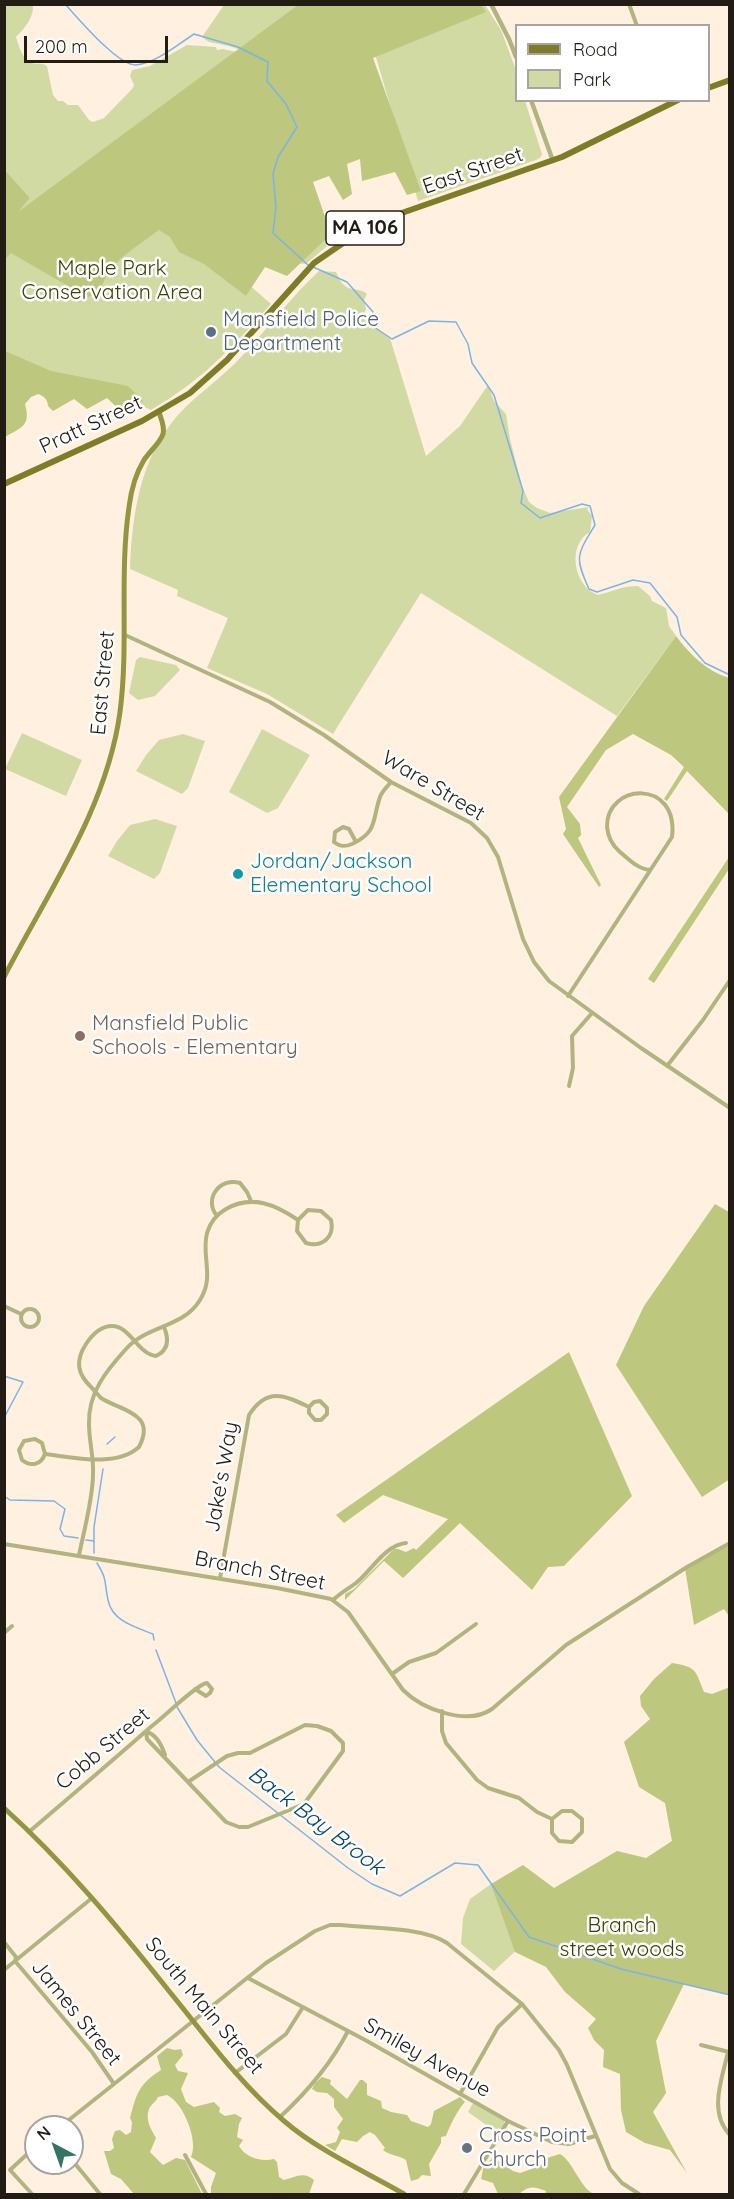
<!DOCTYPE html>
<style>
body{margin:0}
#map{position:relative;width:734px;height:2199px;overflow:hidden;background:#fff0e0;font-family:Quicksand,sans-serif}
canvas{display:block}
.frame{position:absolute;inset:0;border:6px solid #231c15;pointer-events:none}
.legend{position:absolute;left:515px;top:24px;width:195px;height:78px;box-sizing:border-box;background:#fff;border:2px solid #a7a4a1;margin:0;padding:8px 10px;list-style:none;font-size:18px;color:#231c15}
.legend li{display:flex;align-items:center;gap:12px;height:30px}
.legend b{width:30px;border:2px solid #a7a4a1}
.north{position:absolute;left:24px;top:2115px;width:60px;height:60px;box-sizing:border-box;background:#fff;border:2px solid #a7a4a1;border-radius:50%;rotate:319deg;font-size:16px;font-weight:700;line-height:24px;text-align:center;color:#231c15}
.north::after{content:'';display:block;margin:auto;width:21px;height:27px;background:#327566;clip-path:polygon(50% 0,100% 100%,50% 72%,0 100%)}
.scale{position:absolute;left:24px;top:36px;width:144px;height:27px;box-sizing:border-box;border:3px solid #231c15;border-top:0;padding-left:8px;font-size:18px;line-height:21px;white-space:nowrap;color:#231c15;-webkit-text-stroke:4px #fff;paint-order:stroke}
</style>
<div id="map">
<canvas width="734" height="2199"></canvas>
<div class="frame"></div>
<ul class="legend">
<li><b style="height:8px;background:#7d7d27"></b>Road</li>
<li><b style="height:16px;background:#d2daa4"></b>Park</li>
</ul>
<div class="north">N</div>
<div class="scale">200 m</div>
</div>
<script>
const ctx = document.querySelector('canvas').getContext('2d');
ctx.lineJoin = 'round';
function fill(path, color) {
  ctx.fillStyle = color;
  ctx.fill(path, 'evenodd');
}
function stroke(path, color, width, dash) {
  ctx.strokeStyle = color;
  ctx.lineWidth = width;
  ctx.lineCap = dash ? 'butt' : 'round';
  ctx.setLineDash(dash || []);
  ctx.stroke(path);
}
function drawText(font, color, halo, rows, align = 'center') {
  ctx.font = font + ' Quicksand,sans-serif';
  ctx.lineWidth = 5;
  ctx.setLineDash([]);
  ctx.textBaseline = 'middle';
  ctx.strokeStyle = halo;
  ctx.fillStyle = color;
  for (const [text, x, y, turn = 0] of rows) {
    ctx.save();
    ctx.translate(x, y);
    ctx.rotate((+turn || 0) * Math.PI / 180);
    ctx.textAlign = isNaN(turn) ? turn : align;
    if (halo) ctx.strokeText(text, 0, 0);
    ctx.fillText(text, 0, 0);
    ctx.restore();
  }
}
const green = new Path2D(`
 M 4,5 L 33,5 C 34,17 25,28 16,37 C 19,46 22,59 32,63 C 38,65 41,62 47,66 L 53,95 L 58,101 L 63,101 L 68,105 L 78,105 L 89,120 L 93,122 L 104,118 L 132,89 L 134,85 L 130,76 L 132,70 L 150,66 L 187,45 L 216,47 L 217,50 L 223,49 L 264,58 L 229,46 L 209,42 L 202,37 L 224,5 L 326,5 L 308,199 L 327,246 L 306,264 L 215,255 L 271,304 C 232,348 202,380 151,410 L 104,388 L 5,384 L 5,226 L 30,198 L 5,170 Z
 M 485,5 L 501,30 L 516,70 L 516,100 L 525,101 L 542,154 L 540,158 L 536,160 L 418,201 L 373,47 Z
 M 319,271 L 336,272 C 338,276 340,282 344,285 C 351,292 360,287 367,294 L 364,300 L 366,309 L 364,315 L 367,321 L 390,338 L 426,456 L 460,426 L 488,385 L 494,401 L 506,414 L 510,439 L 522,486 L 529,502 L 537,508 L 550,513 L 589,507 L 587,509 L 592,516 L 590,532 C 566,545 574,587 598,595 C 614,591 622,586 638,586 L 650,596 L 652,601 L 666,608 L 669,626 L 676,636 L 617,716 L 421,593 L 333,734 L 267,694 L 207,668 L 228,618 L 177,596 L 178,590 L 130,569 C 132,514 140,458 178,415 C 197,394 222,378 242,356 C 268,328 291,297 319,271 Z
 M 140,657 L 176,665 L 180,670 L 155,696 L 138,700 L 129,693 L 136,660 Z
 M 262,729 L 310,755 L 278,808 L 267,813 L 229,792 Z
 M 22,733 L 82,760 L 66,796 L 5,769 Z
 M 183,734 L 205,741 L 188,788 L 182,794 L 136,771 L 146,755 L 159,740 Z
 M 155,819 L 177,826 L 160,873 L 154,879 L 108,856 L 117,841 L 130,825 Z
 M 491,1884 L 522,1927 L 522,1945 L 494,1971 L 461,1944 L 463,1918 L 470,1899 Z
 M 473,2103 L 504,2120 L 504,2125 L 499,2134 L 468,2112 Z`);
const forest = new Path2D(`
 M 481,5 L 486,12 L 373,58 L 421,191 L 407,195 L 395,172 L 362,181 L 360,159 L 347,164 L 352,194 L 343,200 L 329,176 L 313,182 L 331,234 L 287,276 L 265,267 L 246,296 L 204,264 L 179,252 L 170,237 L 159,230 C 143,242 123,254 110,270 C 102,280 103,295 87,297 L 11,253 L 5,259 L 5,170 L 30,198 L 18,212 L 298,5 Z
 M 5,351 L 51,371 L 128,386 L 143,401 L 126,416 L 107,398 L 87,409 L 74,399 L 53,411 L 48,406 C 48,400 44,396 38,394 L 31,397 L 25,404 C 31,426 22,427 5,437 Z
 M 676,636 C 690,655 707,671 729,678 L 729,814 L 687,771 L 667,801 L 664,799 L 684,767 L 671,755 L 633,734 L 606,750 L 567,807 L 580,824 L 581,835 L 578,838 L 601,885 L 599,887 L 563,834 L 566,829 L 559,797 Z
 M 729,857 L 729,869 L 654,983 L 648,979 Z
 M 715,1204 L 729,1212 L 730,1479 L 702,1497 L 616,1365 L 644,1306 Z
 M 569,1352 L 632,1496 L 564,1566 L 548,1567 L 532,1590 L 460,1523 L 403,1578 L 384,1561 L 345,1600 L 345,1594 L 354,1589 L 394,1549 L 398,1549 L 406,1552 L 414,1548 L 416,1550 L 448,1519 L 383,1495 L 344,1523 L 336,1515 Z
 M 729,1544 L 729,1616 L 724,1609 L 694,1625 L 685,1568 Z
 M 672,1663 C 697,1667 695,1670 704,1692 L 712,1694 L 730,1687 L 729,1995 L 684,1984 L 656,2041 L 666,2093 L 653,2112 L 687,2173 L 670,2150 L 645,2143 L 626,2132 L 621,2110 L 620,2074 L 603,2067 L 604,2050 L 594,2040 L 588,2028 L 596,2019 L 565,1992 L 546,1967 L 515,1952 L 491,1884 L 523,1865 L 554,1888 L 617,1851 L 646,1858 L 672,1841 L 665,1803 L 639,1787 L 624,1742 L 650,1719 L 641,1706 L 640,1696 L 654,1679 Z
 M 167,2048 L 175,2050 L 181,2049 L 183,2055 L 175,2065 L 178,2071 L 188,2073 L 181,2089 L 186,2102 L 194,2107 L 214,2102 L 220,2108 L 219,2112 L 225,2116 L 235,2114 L 242,2118 L 239,2124 L 237,2137 L 243,2140 L 239,2146 C 246,2158 261,2162 274,2159 L 277,2162 L 279,2177 L 284,2180 C 296,2177 303,2171 314,2180 L 309,2194 L 211,2194 L 211,2187 L 216,2173 L 191,2157 C 199,2141 183,2102 167,2095 L 158,2097 C 156,2102 151,2104 149,2109 C 145,2120 151,2129 156,2138 L 150,2152 L 163,2165 L 176,2158 L 185,2160 L 202,2194 L 134,2194 L 121,2179 L 111,2174 L 104,2151 L 110,2151 L 114,2148 L 112,2139 L 115,2131 L 120,2130 L 126,2135 L 131,2132 L 132,2122 L 130,2118 C 137,2093 138,2085 161,2070 L 157,2056 Z
 M 322,2077 L 331,2080 L 330,2084 L 347,2099 L 360,2080 L 363,2080 L 367,2084 L 367,2095 L 381,2101 L 382,2108 L 391,2112 L 407,2115 L 411,2121 L 428,2127 L 431,2124 L 434,2111 L 460,2097 L 465,2102 C 458,2109 449,2127 446,2136 L 441,2137 L 441,2143 L 429,2164 L 431,2176 L 422,2175 L 418,2179 L 411,2181 L 406,2160 C 399,2155 391,2156 383,2150 L 385,2148 L 375,2135 L 370,2132 L 363,2136 L 357,2142 L 342,2139 L 335,2151 L 325,2145 L 336,2142 L 340,2132 L 337,2128 L 343,2119 L 334,2107 L 334,2099 L 327,2093 L 317,2092 L 312,2089 L 315,2083 Z
 M 560,2154 C 572,2160 581,2189 594,2194 L 545,2194 L 546,2191 C 533,2186 529,2186 519,2194 L 498,2194 L 493,2183 L 481,2179 L 483,2169 L 493,2157 L 513,2171 L 520,2173 L 540,2166 L 547,2158 Z`);
const stream = new Path2D(`
 M 65,4 C 78,18 118,66 136,65 C 156,63 177,45 194,34 L 238,47 L 268,62 L 267,81 L 286,104 L 297,127 L 278,157 L 273,174 L 276,207 L 273,233 L 308,265
 M 313,267 L 347,282 L 373,312 L 371,325 L 392,339 L 429,321 L 456,322 L 468,344 L 472,363 L 494,395 L 523,491 L 521,503 L 540,518 L 582,504 L 590,506 L 595,525 C 577,555 574,556 589,589 L 597,592 L 633,580 L 650,583 L 677,617 L 681,635 L 705,663 L 730,675
 M 4,1376 L 23,1382 L 4,1418
 M 107,1444 L 115,1437
 M 4,1496 L 10,1500 L 54,1501 L 65,1509 L 60,1529 L 64,1536 L 78,1538
 M 86,1540 L 94,1541 L 94,1553
 M 94,1541 L 94,1527 L 103,1469
 M 97,1563 C 108,1581 104,1582 108,1600 C 112,1621 135,1627 153,1634 L 154,1640
 M 156,1650 L 176,1703
 M 177,1707 L 197,1740 L 219,1767 L 348,1868 L 372,1884 L 400,1896 L 455,1863 L 478,1865 L 529,1937 L 621,1969 L 730,1995`);
const minor = new Path2D(`
 M 629,4 L 637,26
 M 125,635 L 270,702 L 324,735 L 391,782 L 471,823 L 487,838 L 498,857 L 523,939 L 534,962 L 549,981 L 641,1048 L 730,1108
 M 356,842 L 349,829 L 343,827 L 335,832 L 334,842 C 340,847 345,847 352,844 C 378,832 372,820 380,797 C 382,791 387,787 391,782
 M 568,996 L 672,837 C 679,778 606,783 607,827 C 608,837 611,844 619,851 C 628,859 638,869 650,870
 M 667,1066 L 703,1020 L 730,980
 M 569,1086 L 573,1068 L 572,1036 L 592,1013
 M 217,1216 C 203,1199 220,1177 240,1183 L 247,1192 L 251,1201
 M 4,1306 L 21,1314
 M21 1318a9 9 0 1 1 18 0a9 9 0 1 1-18 0Z
 M 45,1454 L 42,1443 L 35,1439 L 24,1441 L 19,1450 L 22,1460 C 31,1467 41,1465 45,1454 C 72,1457 116,1468 139,1447 C 157,1413 121,1411 101,1398 C 98,1395 95,1391 92,1388 C 77,1374 75,1361 86,1344 C 92,1335 101,1326 112,1326 C 130,1326 138,1354 156,1356 C 169,1350 169,1339 164,1327
 M 4,1544 L 277,1588 L 331,1599 L 348,1612 L 403,1690 C 423,1710 468,1726 492,1709 L 566,1645 L 687,1567 L 730,1543
 M 79,1555 C 84,1531 93,1498 93,1474 C 94,1458 89,1441 89,1424 C 88,1393 106,1371 126,1349 C 147,1325 183,1328 200,1300 C 215,1276 201,1257 207,1233 C 210,1223 217,1214 226,1209 C 252,1194 276,1205 298,1220 L 297,1231 L 306,1243 C 322,1248 335,1237 331,1220 L 321,1211 L 308,1210 L 298,1220
 M 220,1578 L 249,1415 C 267,1387 284,1395 309,1407 L 309,1413 L 315,1420 L 321,1420 L 327,1414 L 327,1408 L 320,1401 L 314,1402 L 309,1407
 M 333,1600 C 340,1593 348,1589 356,1583 C 371,1571 385,1545 406,1543
 M 4,1633 L 12,1626
 M 392,1674 L 409,1662 L 436,1653 L 476,1624
 M 442,1711 L 442,1731 L 446,1743 L 477,1780 L 488,1788 L 519,1798 L 537,1812 L 552,1819 L 552,1833 L 559,1841 L 572,1842 L 582,1832 L 582,1819 L 572,1811 L 562,1811 L 552,1819
 M 146,1731 L 147,1739 L 188,1782 L 227,1756 L 238,1753 L 250,1753 L 305,1725 L 317,1726 L 331,1731 L 343,1743 L 343,1751 L 304,1804 L 248,1827 L 239,1827 L 226,1822 L 188,1782
 M 147,1732 C 157,1735 162,1746 165,1755
 M 30,1831 C 71,1796 112,1761 153,1725 C 164,1717 197,1684 207,1683 L 212,1689 L 210,1693 L 206,1696 L 195,1689
 M 4,1942 L 16,1957 L 15,1961 L 92,2052 L 114,2084
 M 4,1970 L 92,1898
 M 248,1978 L 367,2041 L 508,2121 L 552,2142 L 569,2144 L 595,2136
 M 701,2045 L 729,2052
 M 728,2052 C 722,2079 708,2112 730,2135
 M 235,2073 L 286,2034 L 303,2007
 M 460,2094 L 498,2027 L 522,2004
 M 280,2117 C 307,2092 331,2064 348,2031
 M 60,2127 L 266,1963 L 315,1931 L 330,1925 L 340,1925 C 370,1928 423,1927 447,1943 L 522,2004 L 559,2050 L 567,2065 L 610,2169 L 622,2183 L 639,2194
 M 185,2155 L 206,2194
 M 72,2160 L 100,2194
 M 32,2194 L 10,2170 L 36,2146
 M 464,2194 L 508,2121`);
const tertiary = new Path2D(`
 M 491,4 L 509,39 L 516,57
 M 531,100 L 553,161`);
const secondary = new Path2D(`
 M 4,977 C 48,892 107,808 120,712 C 129,644 119,575 129,507 C 131,491 136,473 144,460 C 150,451 160,443 163,434 C 165,426 161,419 159,412
 M 4,1808 C 65,1863 118,1927 169,1991 C 205,2035 239,2083 284,2121 C 319,2151 364,2171 404,2194`);
const primary = new Path2D(`
 M 708,88 L 730,80
 M 4,484 L 142,421 L 190,393 L 227,360 L 314,263 L 362,230 L 396,215 L 562,157 L 678,100`);
const markers = [
 [211,332,6,"#5c6f8a"],
 [238,874,6,"#0f9aa8"],
 [80,1036,6,"#8d6e63"],
 [467,2148,6,"#6b7280"]
];
const shields = [
 [365,228,78]
];
const shieldNames = [
 ["MA 106",365,228]
];
const streetNames = [
 ["East Street",473,171,-19],
 ["Pratt Street",91,425,-25],
 ["East Street",103,683,-85],
 ["Ware Street",433,786,31],
 ["Jake's Way",222,1477,-80],
 ["Branch Street",260,1571,11],
 ["Cobb Street",103,1749,-40],
 ["South Main Street",204,2006,50],
 ["James Street",76,2013,51],
 ["Smiley Avenue",427,2058,29]
];
const parkNames = [
 ["Maple Park",112,269],
 ["Conservation Area",112,293],
 ["Branch",622,1926],
 ["street woods",622,1950]
];
const serviceNames = [
 ["Mansfield Police",223,320],
 ["Department",223,344]
];
const cultureNames = [
 ["Jordan/Jackson",250,862],
 ["Elementary School",250,886]
];
const educationNames = [
 ["Mansfield Public",92,1024],
 ["Schools - Elementary",92,1048]
];
const worshipNames = [
 ["Cross Point",479,2136],
 ["Church",479,2160]
];
const waterNames = [
 ["Back Bay Brook",316,1821,37]
];
fill(green, '#d2daa4');
fill(forest, '#bdc77d');
stroke(stream, '#7ab4e8', 1.5);
stroke(minor, '#b2b480', 4);
stroke(tertiary, '#b2b480', 4.5);
stroke(secondary, '#949541', 5);
stroke(primary, '#7d7d27', 6);
for (const [x, y, r, color] of markers) {
  const dot = new Path2D();
  dot.arc(x, y, r, 0, 2 * Math.PI);
  ctx.fillStyle = color;
  ctx.fill(dot);
  stroke(dot, '#fff', 2);
}
for (const [x, y, w] of shields) {
  const box = new Path2D();
  box.roundRect(x - w / 2, y - 17, w, 34, 4.5);
  ctx.fillStyle = '#fff';
  ctx.fill(box);
  stroke(box, '#231c15', 1.5);
}
drawText('bold 20px', '#231c15', null, shieldNames);
drawText('21px', '#231c15', '#fff', streetNames);
drawText('21px', '#3c4106', '#fff', parkNames);
drawText('21px', '#4e5e75', '#fff', serviceNames, 'left');
drawText('21px', '#0d838f', '#fff', cultureNames, 'left');
drawText('21px', '#785e54', '#fff', educationNames, 'left');
drawText('21px', '#5b616d', '#fff', worshipNames, 'left');
drawText('italic 22px', '#024979', '#fff', waterNames);
</script>
